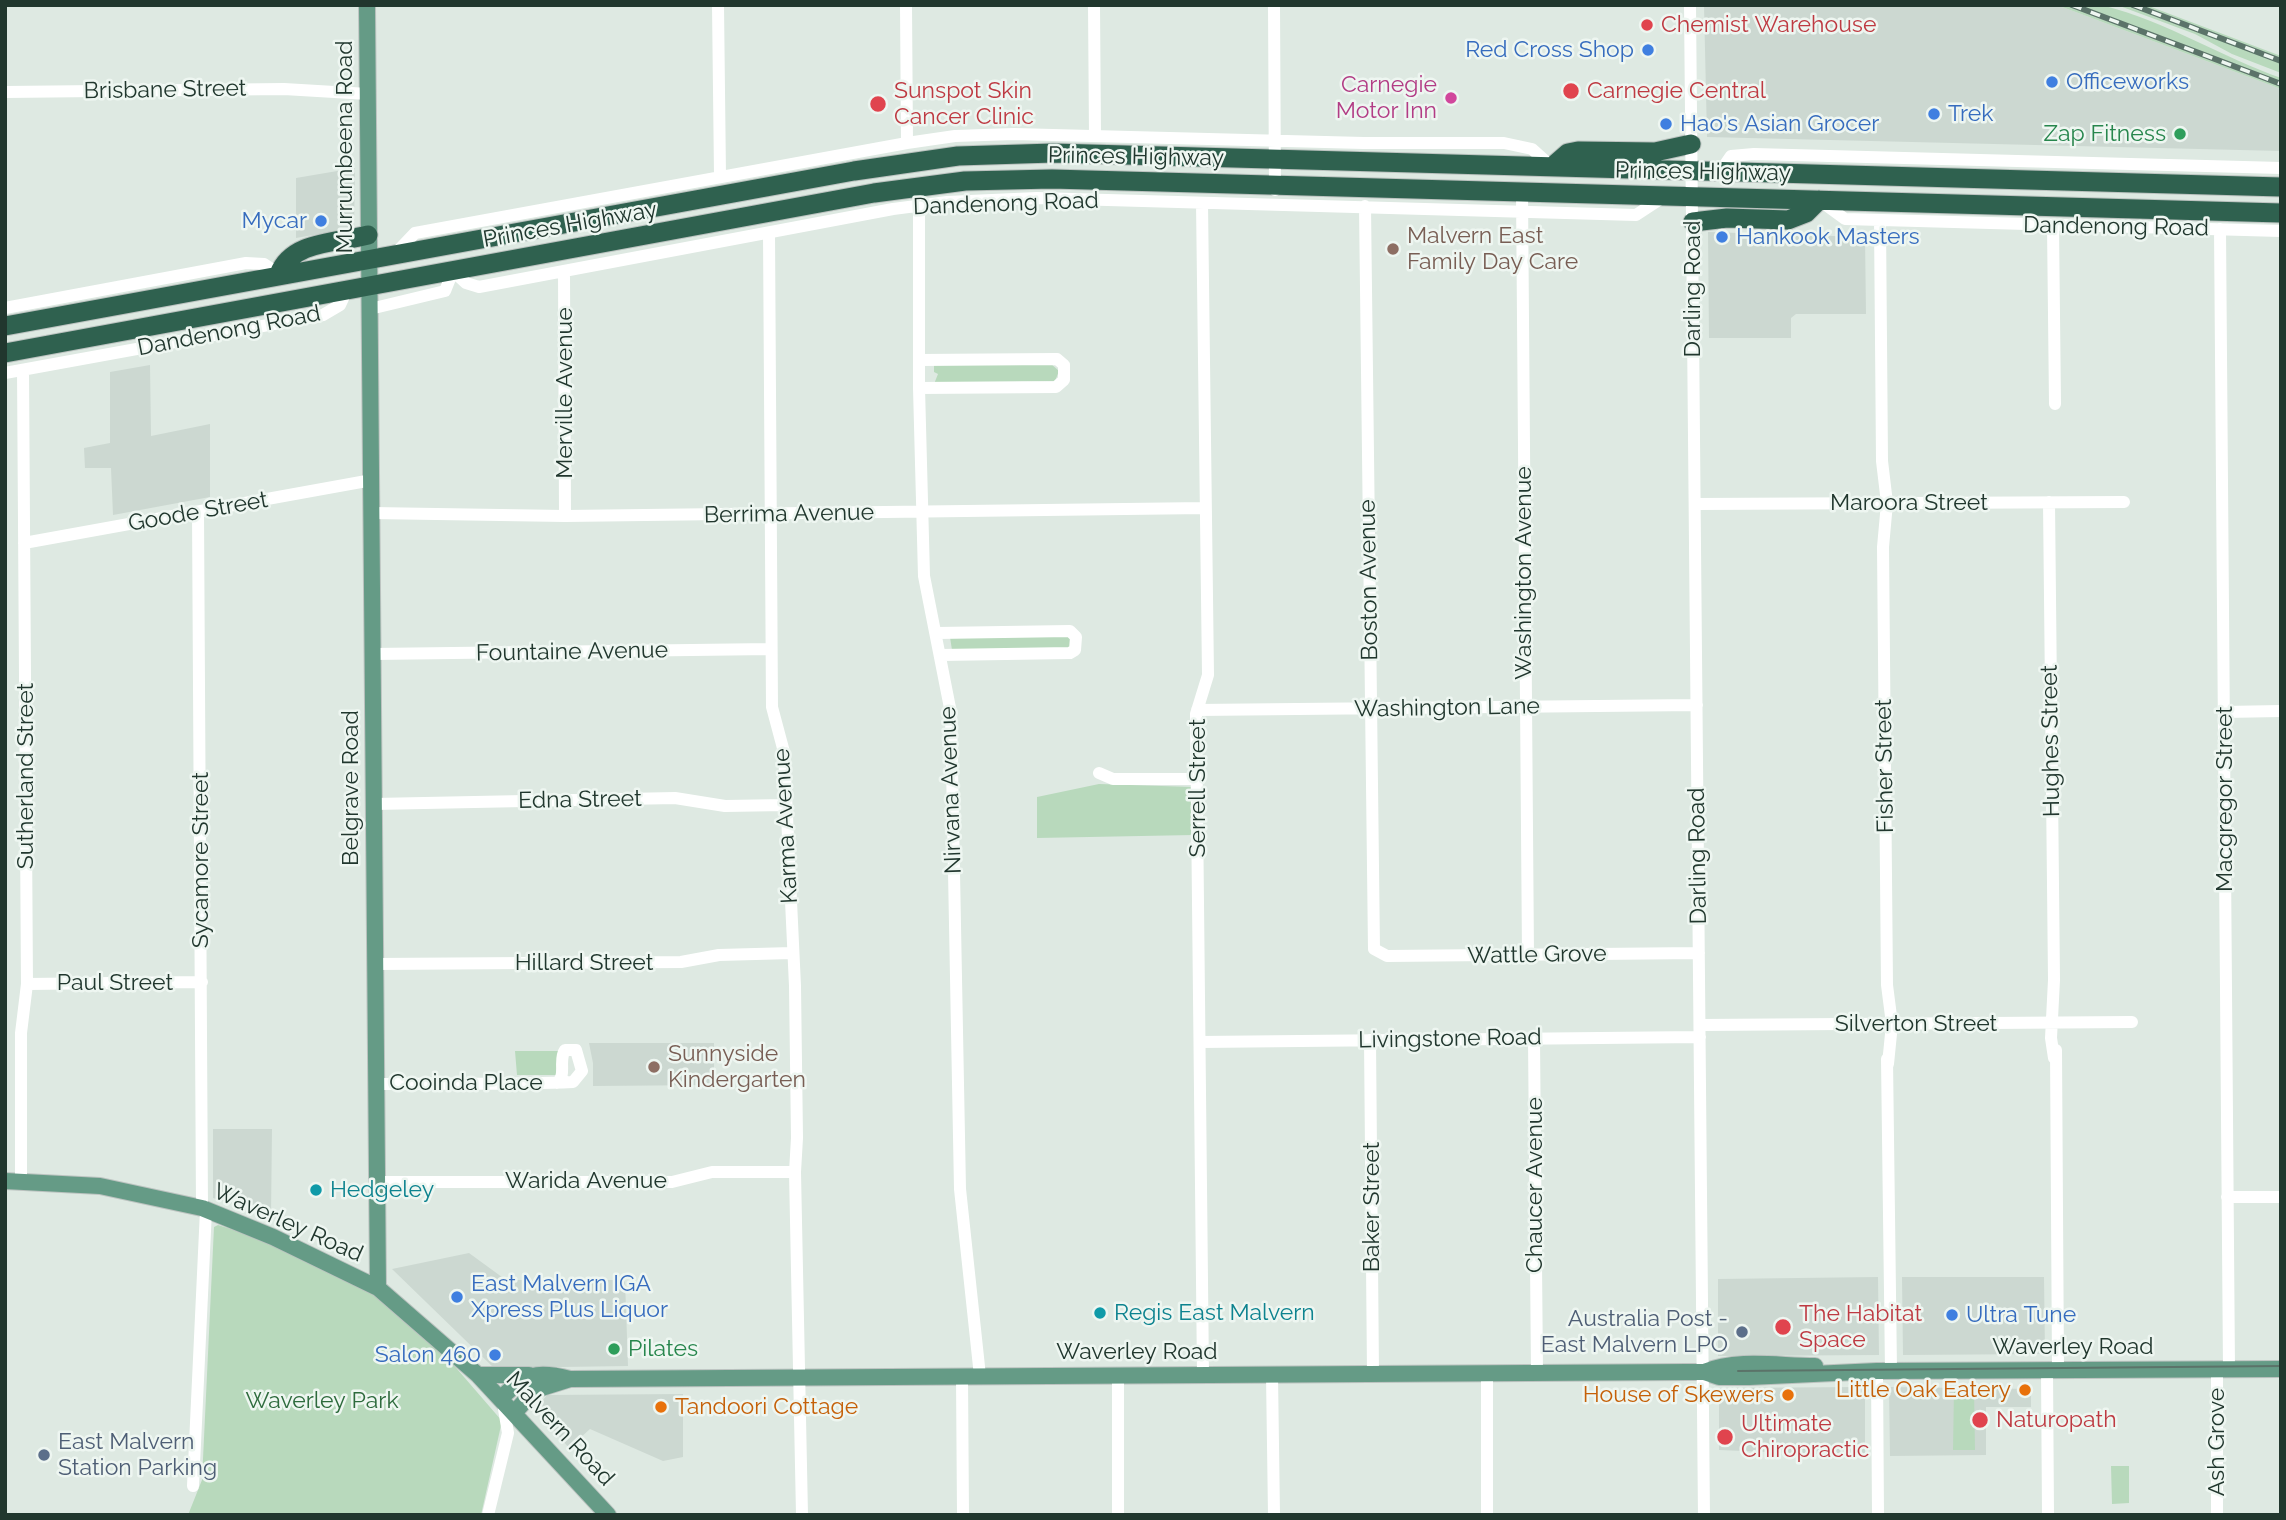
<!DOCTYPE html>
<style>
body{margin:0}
#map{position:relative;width:2286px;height:1520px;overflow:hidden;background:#dee9e2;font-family:Raleway,sans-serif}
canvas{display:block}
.frame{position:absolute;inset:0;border:7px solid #21372e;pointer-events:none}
</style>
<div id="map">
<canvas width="2286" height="1520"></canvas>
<div class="frame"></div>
</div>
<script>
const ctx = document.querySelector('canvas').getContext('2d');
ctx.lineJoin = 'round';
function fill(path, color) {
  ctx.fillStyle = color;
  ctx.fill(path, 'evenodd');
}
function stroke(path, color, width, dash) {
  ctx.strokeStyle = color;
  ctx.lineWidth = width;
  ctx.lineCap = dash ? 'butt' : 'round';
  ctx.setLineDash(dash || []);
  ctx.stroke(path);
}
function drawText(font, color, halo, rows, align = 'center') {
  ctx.font = font + ' Raleway,sans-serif';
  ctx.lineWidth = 5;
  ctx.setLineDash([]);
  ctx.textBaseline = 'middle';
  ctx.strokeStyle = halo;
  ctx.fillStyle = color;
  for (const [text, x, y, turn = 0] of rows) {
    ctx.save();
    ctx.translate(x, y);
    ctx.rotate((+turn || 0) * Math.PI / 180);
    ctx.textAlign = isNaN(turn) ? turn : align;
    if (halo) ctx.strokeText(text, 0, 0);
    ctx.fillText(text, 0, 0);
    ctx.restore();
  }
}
const built = new Path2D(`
 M 1704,5 L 2057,5 L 2281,89 L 2281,151 L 1707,137 Z
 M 355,168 L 354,228 L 296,238 L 296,178 Z
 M 1708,232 L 1865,237 L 1866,314 L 1796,314 L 1791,318 L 1791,338 L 1709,338 Z
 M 150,365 L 151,436 L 210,424 L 210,497 L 113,515 L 111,468 L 85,468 L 84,448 L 110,443 L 110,372 Z
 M 589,1043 L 714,1043 L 714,1085 L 593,1086 L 593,1063 Z
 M 213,1129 L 272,1129 L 271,1215 L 213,1198 Z
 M 469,1253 L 506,1280 L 625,1280 L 628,1366 L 494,1368 L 392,1269 Z
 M 1878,1277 L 1879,1355 L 1718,1356 L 1718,1279 Z
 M 1902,1277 L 2044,1277 L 2045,1354 L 1903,1355 Z
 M 1862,1387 L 1865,1390 L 1865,1456 L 1719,1450 L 1719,1388 Z
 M 1889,1387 L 2031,1389 L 2031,1407 L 1986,1407 L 1986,1455 L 1890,1456 Z
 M 683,1394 L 683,1457 L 663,1461 L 590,1429 L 569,1448 L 538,1412 L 538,1406 L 547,1395 Z`);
const green = new Path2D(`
 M 2057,5 C 2072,5 2091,2 2105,6 C 2167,22 2222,57 2281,78 L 2281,89 Z
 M 2117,5 L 2146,5 L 2281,56 L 2281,73 L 2232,54 L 2195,34 Z
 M 1050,363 L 1059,371 L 1055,381 L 934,384 L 938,374 L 934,372 L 934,364 Z
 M 1071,636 L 1070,649 L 952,650 L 950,637 Z
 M 1099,784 L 1193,787 L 1193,835 L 1037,838 L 1037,797 Z
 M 515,1051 L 558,1051 L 558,1075 L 517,1075 Z
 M 218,1225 L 272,1242 L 376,1294 L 445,1355 L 502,1421 L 481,1515 L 188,1515 L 202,1480 L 214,1227 Z
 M 1954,1389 L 1974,1389 L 1975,1450 L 1953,1450 Z
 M 2111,1466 L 2129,1466 L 2129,1503 L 2112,1504 Z`);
const minor = new Path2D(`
 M 718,5 L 720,176
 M 906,5 L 907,143
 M 1094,5 L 1095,136
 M 1274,5 L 1275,190
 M 1690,5 L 1704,1515
 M 5,92 L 284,89 L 368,94
 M 1720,172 L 1731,156 L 1754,154 L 2281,168
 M 1522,192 L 1528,955
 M 1819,200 L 1845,219 L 2281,231
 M 1202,203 L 1208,675 L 1196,714 L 1203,1375
 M 919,205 L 919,388 L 924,576 L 951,713 L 960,1189 L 980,1376
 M 1365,206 L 1374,949 L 1387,956 L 1699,953
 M 1880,221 L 1882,461 L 1887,503 L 1883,547 L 1887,985 L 1892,1024 L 1888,1064
 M 2053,226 L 2055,404
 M 2220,229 L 2229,1369
 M 769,233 L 772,707 L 784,752 L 795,986 L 797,1138 L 795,1172 L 802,1515
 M 395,254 L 415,233 L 907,143 L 955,136 L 1014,134 L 1364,143 L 1504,143 L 1532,149 L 1552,167
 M 564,271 L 565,516
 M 5,308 L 246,263 L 264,264 L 279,274
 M 370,309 L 445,291 L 453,271 L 466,283 L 479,287 L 893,209 L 947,202 L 1037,198 L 1636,215 L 1665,196
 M 5,373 L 323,315 L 340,305 L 346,292
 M 919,388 L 1056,387 L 1064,380 L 1064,365 L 1057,359 L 919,360
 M 2049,502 L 2054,980 L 2051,1038 L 2054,1058
 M 1695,504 L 2124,502
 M 198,512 L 202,1208
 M 372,513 L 565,516 L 1205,508
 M 24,543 L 372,480
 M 937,633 L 1070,631 L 1076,637 L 1075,650 L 1070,653 L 941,655
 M 373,654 L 771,649
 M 1197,710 L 1697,705
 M 2224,712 L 2281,711
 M 1099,773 L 1113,779 L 1198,779
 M 374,804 L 675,798 L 725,806 L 785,805
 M 375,964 L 681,962 L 719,955 L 792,953
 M 27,984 L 202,982
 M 1700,1025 L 2132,1022
 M 1534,1039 L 1537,1373
 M 1370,1040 L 1373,1374
 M 1200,1042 L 1700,1037
 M 2056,1050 L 2058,1370
 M 1887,1059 L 1891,1371
 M 376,1084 C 441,1083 507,1085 573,1082 L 582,1071 L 576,1050 L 565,1050 C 558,1060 567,1075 557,1083
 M 21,1181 L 21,1033 L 27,984 L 23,370
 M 377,1182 L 672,1182 L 712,1172 L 795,1172
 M 2227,1197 L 2281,1197
 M 2217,1369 L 2217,1515
 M 2047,1370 L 2048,1515
 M 1877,1371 L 1878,1515
 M 1487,1373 L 1487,1515
 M 1118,1375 L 1118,1515
 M 1272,1375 L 1274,1515
 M 962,1377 L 963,1515
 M 193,1486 L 206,1210
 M 488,1515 L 508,1433 L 503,1403`);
const major = new Path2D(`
 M 367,5 L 378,1288
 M 5,1181 L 100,1186 L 202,1208 L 273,1237 L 378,1288 L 478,1375 L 608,1515
 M 1704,1372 C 1739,1358 1778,1366 1815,1366
 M 478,1375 L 529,1375
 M 501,1398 C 526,1374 536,1370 570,1379 L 1688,1372 L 1704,1372 L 1719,1377 L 1749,1377 L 1877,1371 L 2281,1369
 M 514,1413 L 535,1390 L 570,1379`);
const highway = new Path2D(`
 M 1552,167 L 1568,153 L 1578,151 L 1655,152 L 1691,144
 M 1693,222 L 1727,218 L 1788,220 L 1806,213 L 1819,200
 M 279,274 C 292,240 338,243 368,235
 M 5,326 L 854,171 L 958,156 L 1053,153 L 2281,187
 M 5,353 L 874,193 L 965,181 L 1052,179 L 2281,213`);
const tram = new Path2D(`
 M 1738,1371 L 2281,1366`);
const rail = new Path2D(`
 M 2072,5 L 2281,84
 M 2133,5 L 2281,61`);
const markers = [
 [1647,25,7,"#e0444e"],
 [1648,50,7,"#3f7fe0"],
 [2052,82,7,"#3f7fe0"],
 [1571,91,9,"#e0444e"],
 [1451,98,7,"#d1479c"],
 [878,104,9,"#e0444e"],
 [1934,114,7,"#3f7fe0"],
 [1666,124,7,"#3f7fe0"],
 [2180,134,7,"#2e9e5b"],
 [321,221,7,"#3f7fe0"],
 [1722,237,7,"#3f7fe0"],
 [1393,249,7,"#8d6e63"],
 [654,1067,7,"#8d6e63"],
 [316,1190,7,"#0f9aa8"],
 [457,1297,7,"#3f7fe0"],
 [1100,1313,7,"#0f9aa8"],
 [1952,1315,7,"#3f7fe0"],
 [1783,1327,9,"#e0444e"],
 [1742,1332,7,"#5c6f8a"],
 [614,1349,7,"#2e9e5b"],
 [495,1355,7,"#3f7fe0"],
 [2025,1390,7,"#e8710a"],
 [1788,1395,7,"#e8710a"],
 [661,1407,7,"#e8710a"],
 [1980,1420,9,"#e0444e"],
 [1725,1437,9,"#e0444e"],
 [44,1455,7,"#5c6f8a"]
];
const healthNames = [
 ["Chemist Warehouse",1661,25],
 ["Sunspot Skin",894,91],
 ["Cancer Clinic",894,117],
 ["Carnegie Central",1587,91],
 ["The Habitat",1799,1314],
 ["Space",1799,1340],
 ["Naturopath",1996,1420],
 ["Ultimate",1741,1424],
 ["Chiropractic",1741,1450]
];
const shopNames = [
 ["Red Cross Shop",1634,50,"right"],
 ["Officeworks",2066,82],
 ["Trek",1948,114],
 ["Hao's Asian Grocer",1680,124],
 ["Mycar",307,221,"right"],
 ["Hankook Masters",1736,237],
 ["East Malvern IGA",471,1284],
 ["Xpress Plus Liquor",471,1310],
 ["Ultra Tune",1966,1315],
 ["Salon 460",481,1355,"right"]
];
const hotelNames = [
 ["Carnegie",1437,85],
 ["Motor Inn",1437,111]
];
const streetNames = [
 ["Brisbane Street",165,90,-1],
 ["Murrumbeena Road",345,147,-90],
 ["Princes Highway",1136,157,1],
 ["Princes Highway",1703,172,1],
 ["Dandenong Road",1006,204,-2],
 ["Princes Highway",570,225,-10],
 ["Dandenong Road",2116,227,1],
 ["Darling Road",1693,289,-90],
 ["Dandenong Road",229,331,-11],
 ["Merville Avenue",565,393,-90],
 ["Maroora Street",1909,503],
 ["Goode Street",198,512,-10],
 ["Berrima Avenue",789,514,-1],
 ["Washington Avenue",1524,573,-90],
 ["Boston Avenue",1369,580,-91],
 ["Fountaine Avenue",572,652,-1],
 ["Washington Lane",1447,708,-1],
 ["Hughes Street",2051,741,-91],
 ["Fisher Street",1885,766,-91],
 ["Sutherland Street",26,776,-90],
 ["Belgrave Road",351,788,-90],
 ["Serrell Street",1198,788,-90],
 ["Nirvana Avenue",951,790,-92],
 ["Macgregor Street",2225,799,-90],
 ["Edna Street",580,800,-1],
 ["Karma Avenue",786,826,-93],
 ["Darling Road",1698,856,-91],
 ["Sycamore Street",201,860,-90],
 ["Wattle Grove",1537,955,-1],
 ["Hillard Street",584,963],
 ["Paul Street",115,983],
 ["Silverton Street",1916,1024],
 ["Livingstone Road",1450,1039,-1],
 ["Cooinda Place",466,1083],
 ["Warida Avenue",586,1181],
 ["Chaucer Avenue",1535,1185,-90],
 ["Baker Street",1372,1207,-90],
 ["Waverley Road",288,1223,24],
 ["Waverley Road",2073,1347],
 ["Waverley Road",1137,1352],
 ["Malvern Road",560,1429,47],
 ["Ash Grove",2217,1442,-90]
];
const leisureNames = [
 ["Zap Fitness",2166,134],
 ["Pilates",628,1349,"left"]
];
const educationNames = [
 ["Malvern East",1407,236],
 ["Family Day Care",1407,262],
 ["Sunnyside",668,1054],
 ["Kindergarten",668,1080]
];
const cultureNames = [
 ["Hedgeley",330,1190],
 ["Regis East Malvern",1114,1313]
];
const serviceNames = [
 ["Australia Post -",1728,1319],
 ["East Malvern LPO",1728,1345],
 ["East Malvern",58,1442,"left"],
 ["Station Parking",58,1468,"left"]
];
const foodNames = [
 ["Little Oak Eatery",2011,1390],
 ["House of Skewers",1774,1395],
 ["Tandoori Cottage",675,1407,"left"]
];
const parkNames = [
 ["Waverley Park",322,1401]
];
fill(built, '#ccd8d1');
fill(green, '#b8d9bc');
stroke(major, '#bcc3c0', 18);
stroke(highway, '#bcc3c0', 21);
stroke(minor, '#fff', 12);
stroke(major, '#659b86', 16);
stroke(highway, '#2f614f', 19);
stroke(tram, '#5b7369', 2);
stroke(rail, '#5b7369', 6);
stroke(rail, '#eef6f1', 3.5, [10]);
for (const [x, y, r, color] of markers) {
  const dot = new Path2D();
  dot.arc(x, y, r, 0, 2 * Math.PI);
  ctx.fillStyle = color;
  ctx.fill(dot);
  stroke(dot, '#eef6f1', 2.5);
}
drawText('23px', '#be3a42', '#eef6f1', healthNames, 'left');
drawText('23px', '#366cbe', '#eef6f1', shopNames, 'left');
drawText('23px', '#b23c85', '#eef6f1', hotelNames, 'right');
drawText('23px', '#21372e', '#eef6f1', streetNames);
drawText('23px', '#27864d', '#eef6f1', leisureNames, 'right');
drawText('23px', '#785e54', '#eef6f1', educationNames, 'left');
drawText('23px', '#0d838f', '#eef6f1', cultureNames, 'left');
drawText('23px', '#4e5e75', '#eef6f1', serviceNames, 'right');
drawText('23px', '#c56008', '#eef6f1', foodNames, 'right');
drawText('23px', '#2e6b3d', '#eef6f1', parkNames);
</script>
